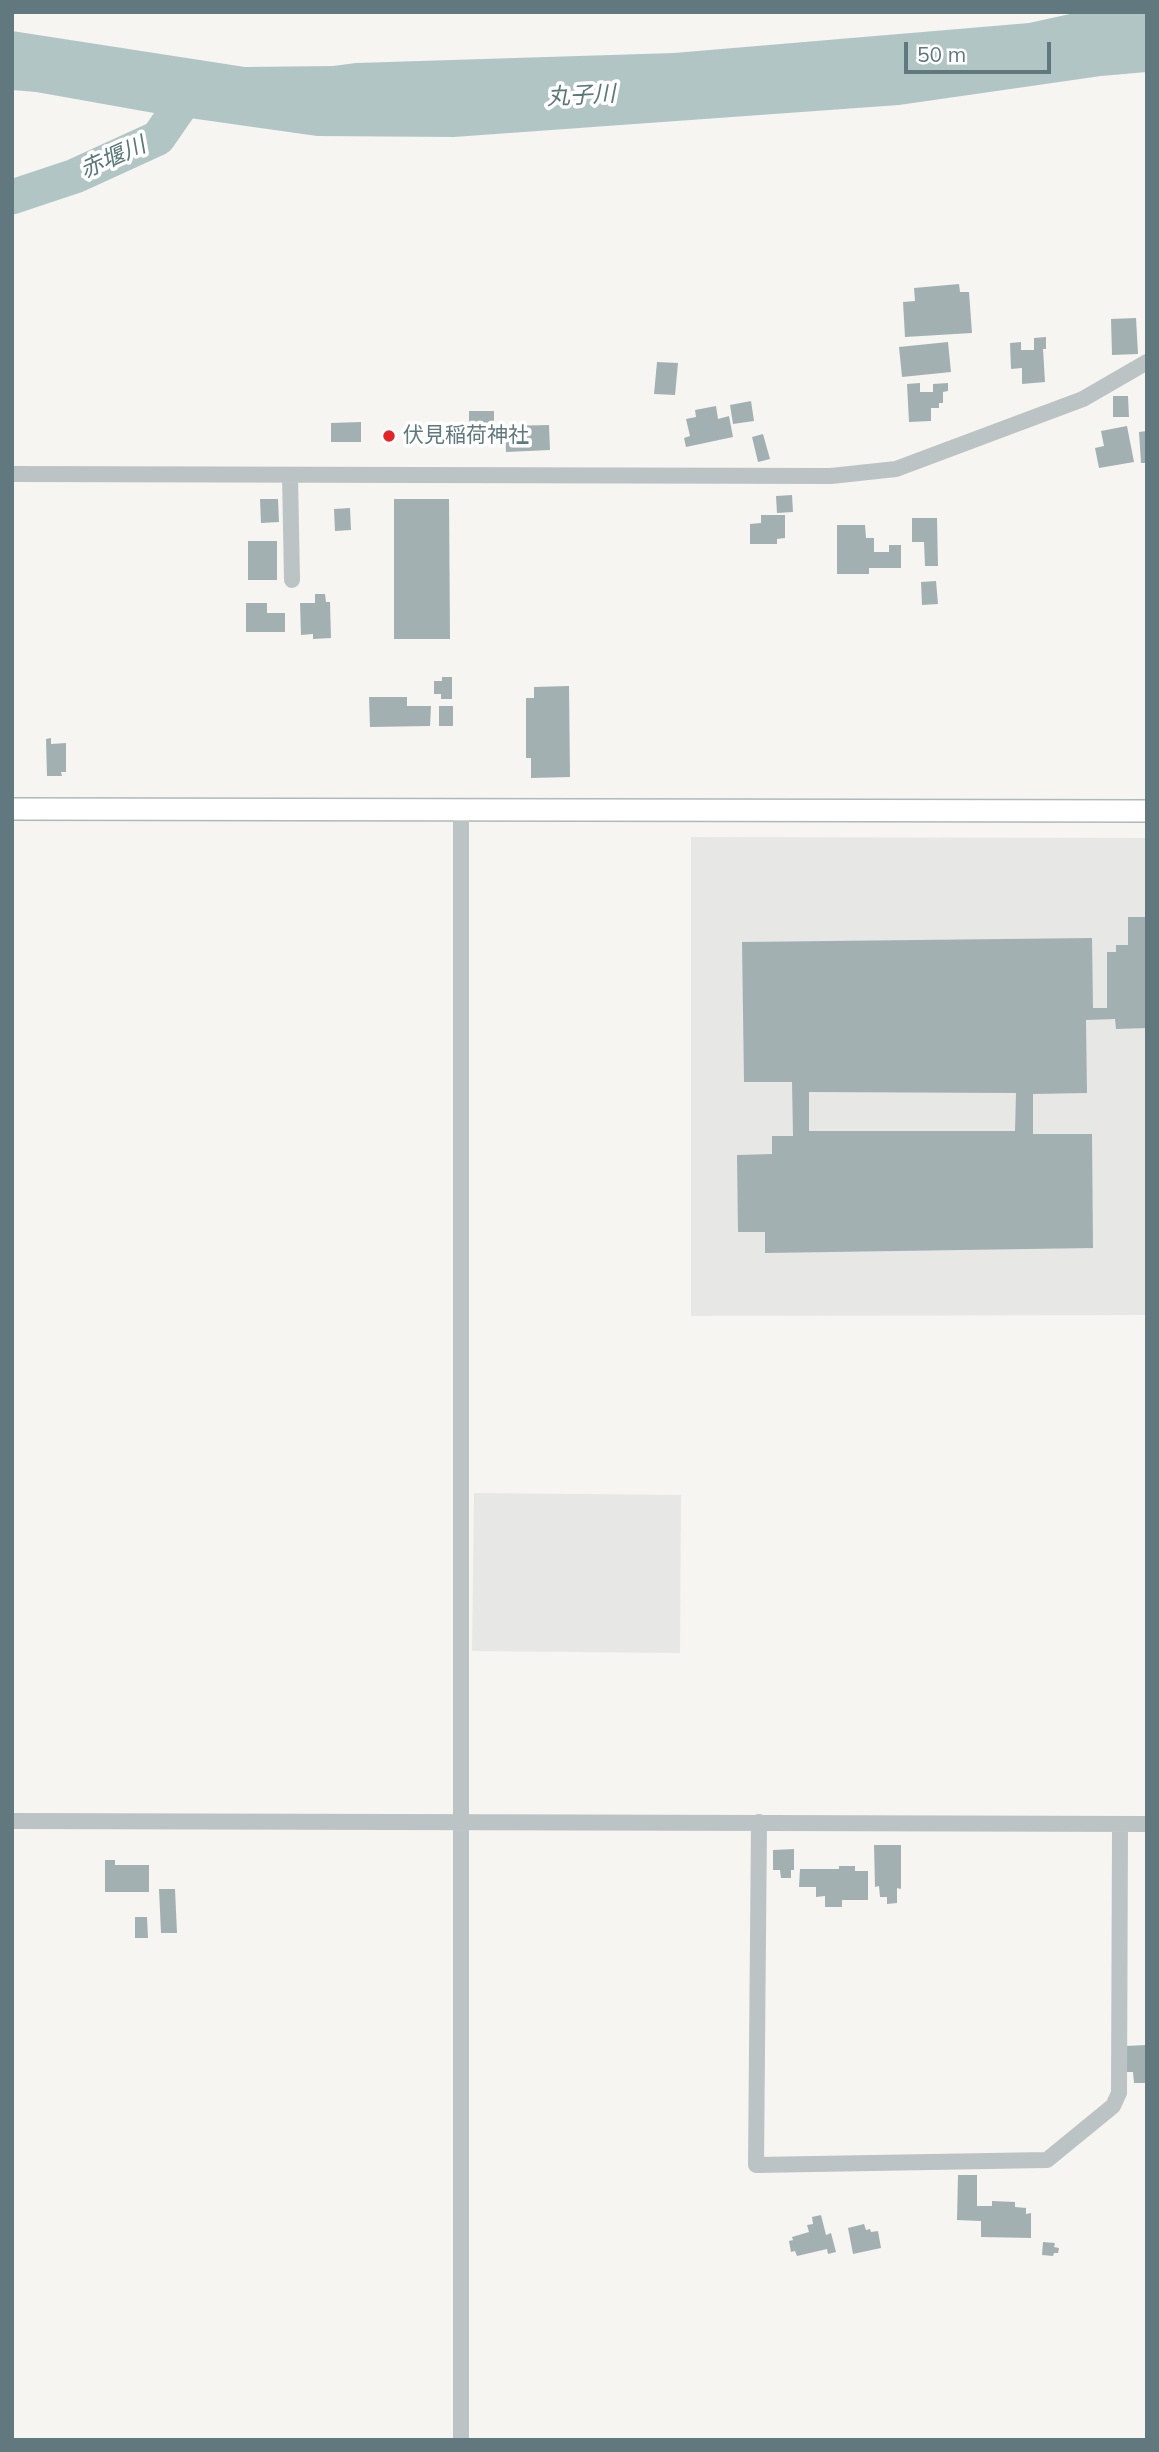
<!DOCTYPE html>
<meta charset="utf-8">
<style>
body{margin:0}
#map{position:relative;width:1159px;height:2452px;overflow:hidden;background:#f6f5f2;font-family:Mulish,sans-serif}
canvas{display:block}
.frame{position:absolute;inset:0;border:14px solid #61797e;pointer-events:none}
.scale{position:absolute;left:904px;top:42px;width:147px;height:32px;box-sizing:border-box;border:4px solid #61797e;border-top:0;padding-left:9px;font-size:21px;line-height:24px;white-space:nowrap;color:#61797e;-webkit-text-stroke:5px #fff;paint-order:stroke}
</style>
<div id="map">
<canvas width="1159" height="2452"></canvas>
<div class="frame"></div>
<div class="scale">50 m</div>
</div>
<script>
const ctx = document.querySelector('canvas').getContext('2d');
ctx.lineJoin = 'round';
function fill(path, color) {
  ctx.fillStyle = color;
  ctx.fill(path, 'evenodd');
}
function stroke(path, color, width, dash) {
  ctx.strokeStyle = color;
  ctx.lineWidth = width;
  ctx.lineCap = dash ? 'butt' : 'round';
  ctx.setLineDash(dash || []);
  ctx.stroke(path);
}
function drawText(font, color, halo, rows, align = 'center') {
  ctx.font = font + ' Mulish,"Noto Sans JP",sans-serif';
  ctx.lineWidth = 7;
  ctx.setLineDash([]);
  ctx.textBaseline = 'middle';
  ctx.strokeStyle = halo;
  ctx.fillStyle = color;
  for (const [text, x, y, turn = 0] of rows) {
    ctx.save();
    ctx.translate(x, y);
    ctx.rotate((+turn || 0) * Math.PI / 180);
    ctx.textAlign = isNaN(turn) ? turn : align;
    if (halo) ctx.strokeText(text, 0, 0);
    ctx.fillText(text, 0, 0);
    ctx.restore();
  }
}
const built = new Path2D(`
 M 691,837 L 1147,838 L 1147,1315 L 691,1316 Z
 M 474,1493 L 681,1495 L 680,1653 L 472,1651 Z`);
const water = new Path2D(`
 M 1079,12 L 1147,12 L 1147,72 L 1101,76 L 899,105 L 454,137 L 317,136 L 154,113 L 36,92 L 12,90 L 12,31 L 245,67 L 333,66 L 356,63 L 674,53 L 1029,23 Z`);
const river = new Path2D(`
 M 12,197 L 75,176 L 158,138 L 192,89`);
const building = new Path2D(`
 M 959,284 L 960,292 L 969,292 L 972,333 L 905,337 L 903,302 L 915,301 L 914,288 Z
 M 1136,318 L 1138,354 L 1112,355 L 1111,319 Z
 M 1046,337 L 1046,349 L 1043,349 L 1045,382 L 1022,384 L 1022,368 L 1011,369 L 1010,343 L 1021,342 L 1021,350 L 1034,350 L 1034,338 Z
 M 948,342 L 951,372 L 902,377 L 899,347 Z
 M 657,362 L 678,363 L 675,395 L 654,394 Z
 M 920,383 L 920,392 L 933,392 L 933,384 L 948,383 L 948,391 L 943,392 L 943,403 L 939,403 L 939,408 L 931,408 L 931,421 L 909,422 L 907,384 Z
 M 1113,396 L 1128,396 L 1129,417 L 1113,417 Z
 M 751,401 L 754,421 L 733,424 L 730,405 Z
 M 716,406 L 718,419 L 729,416 L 733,437 L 686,447 L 684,438 L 690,436 L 686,419 L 696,417 L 695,410 Z
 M 469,411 L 494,411 L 494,432 L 469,432 Z
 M 361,422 L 361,442 L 331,442 L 331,423 Z
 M 549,425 L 550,450 L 506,452 L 505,426 Z
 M 1127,426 L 1134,462 L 1099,468 L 1095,448 L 1104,446 L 1101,431 Z
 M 1147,431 L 1147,463 L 1141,463 L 1139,432 Z
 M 763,434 L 770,459 L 758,462 L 752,437 Z
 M 792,495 L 793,512 L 777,513 L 776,496 Z
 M 260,499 L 278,499 L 279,522 L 261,523 Z
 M 394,499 L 449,499 L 450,639 L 394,639 Z
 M 350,508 L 351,530 L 335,531 L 334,509 Z
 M 761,515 L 785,515 L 785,538 L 777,539 L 777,544 L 750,544 L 750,524 L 761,523 Z
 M 912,518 L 937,518 L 938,566 L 925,566 L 924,542 L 912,542 Z
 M 837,525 L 865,525 L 866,538 L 874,538 L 874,552 L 889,552 L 889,545 L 901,545 L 901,568 L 869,568 L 869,574 L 837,574 Z
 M 248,541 L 277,541 L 277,580 L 248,580 Z
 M 936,581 L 938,604 L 922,605 L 921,582 Z
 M 315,594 L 325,594 L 326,602 L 330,602 L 331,638 L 313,639 L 313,634 L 301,635 L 300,603 L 315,603 Z
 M 246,603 L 267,603 L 267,613 L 285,613 L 285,632 L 246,632 Z
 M 442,677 L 452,677 L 452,699 L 441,699 L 441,694 L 434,694 L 434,681 L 442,681 Z
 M 569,686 L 570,777 L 531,778 L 531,758 L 526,758 L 526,698 L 534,698 L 534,687 Z
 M 369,697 L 407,697 L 407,706 L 431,706 L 430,726 L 370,727 Z
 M 439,706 L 453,706 L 453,726 L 439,726 Z
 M 51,738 L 51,744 L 66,743 L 66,772 L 61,772 L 62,776 L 47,776 L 46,739 Z
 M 1128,917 L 1147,917 L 1147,1028 L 1116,1029 L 1115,1019 L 1086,1020 L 1087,1093 L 1033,1094 L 1033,1134 L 1092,1134 L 1093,1248 L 765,1253 L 765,1232 L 738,1232 L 737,1155 L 772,1154 L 772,1136 L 793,1136 L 792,1082 L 744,1082 L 742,942 L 1092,938 L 1093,1008 L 1107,1008 L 1107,952 L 1116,952 L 1116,945 L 1128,945 ZM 809,1092 L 1016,1093 L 1015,1131 L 809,1131 Z
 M 874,1845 L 901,1845 L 901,1889 L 897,1888 L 897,1903 L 887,1904 L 887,1897 L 880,1897 L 879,1886 L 875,1887 Z
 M 794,1849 L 794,1870 L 791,1870 L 791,1878 L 781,1878 L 780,1870 L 773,1870 L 773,1850 Z
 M 105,1860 L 115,1860 L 115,1865 L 149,1865 L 149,1892 L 105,1892 Z
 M 839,1866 L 855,1866 L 855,1871 L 868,1871 L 868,1900 L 842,1900 L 842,1907 L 825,1907 L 825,1896 L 816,1897 L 816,1887 L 799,1887 L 800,1869 L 839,1869 Z
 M 159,1889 L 175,1889 L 177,1933 L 161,1933 Z
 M 135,1917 L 147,1917 L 148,1938 L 135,1938 Z
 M 1147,2045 L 1147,2083 L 1134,2083 L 1133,2072 L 1126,2072 L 1125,2046 Z
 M 958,2175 L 977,2175 L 977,2206 L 992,2206 L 992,2201 L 1015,2202 L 1015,2207 L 1026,2208 L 1026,2214 L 1031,2213 L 1031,2238 L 981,2237 L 981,2221 L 957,2220 Z
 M 821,2215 L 826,2235 L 831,2233 L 836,2252 L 828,2254 L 827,2249 L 797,2256 L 795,2251 L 791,2252 L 789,2241 L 793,2240 L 792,2237 L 809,2232 L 807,2225 L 813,2224 L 812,2217 Z
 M 864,2224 L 866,2230 L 870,2229 L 871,2232 L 878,2231 L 881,2248 L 853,2254 L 848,2228 Z
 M 1043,2242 L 1055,2243 L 1054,2247 L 1059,2248 L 1058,2253 L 1054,2253 L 1053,2256 L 1042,2255 Z`);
const street = new Path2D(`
 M 12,474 L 831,476 L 896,469 L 1083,399 L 1147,362
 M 290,475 L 292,580
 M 12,1821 L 1147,1824
 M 759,1822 L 756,2165 L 1047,2160 L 1113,2106 L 1119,2093 L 1120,1824
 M 461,2440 L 461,811`);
const secondary = new Path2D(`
 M 12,809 L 1147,811`);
const markers = [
 [389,436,7,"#e42427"]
];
const poiNames = [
 ["伏見稲荷神社",403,436]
];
const waterNames = [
 ["丸子川",581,96,-3],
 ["赤堰川",113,158,-24]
];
fill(built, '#e7e7e6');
fill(water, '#b2c5c5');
stroke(river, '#b2c5c5', 35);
fill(building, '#a3b0b2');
stroke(secondary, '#afb8ba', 24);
stroke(street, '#bcc3c5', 16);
stroke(secondary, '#fff', 21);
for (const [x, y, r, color] of markers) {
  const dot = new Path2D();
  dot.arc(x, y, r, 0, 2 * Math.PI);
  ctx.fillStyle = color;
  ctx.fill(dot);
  stroke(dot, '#fff', 2.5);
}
drawText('21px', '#61797e', '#fff', poiNames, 'left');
drawText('italic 23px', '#5b7879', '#fff', waterNames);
</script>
